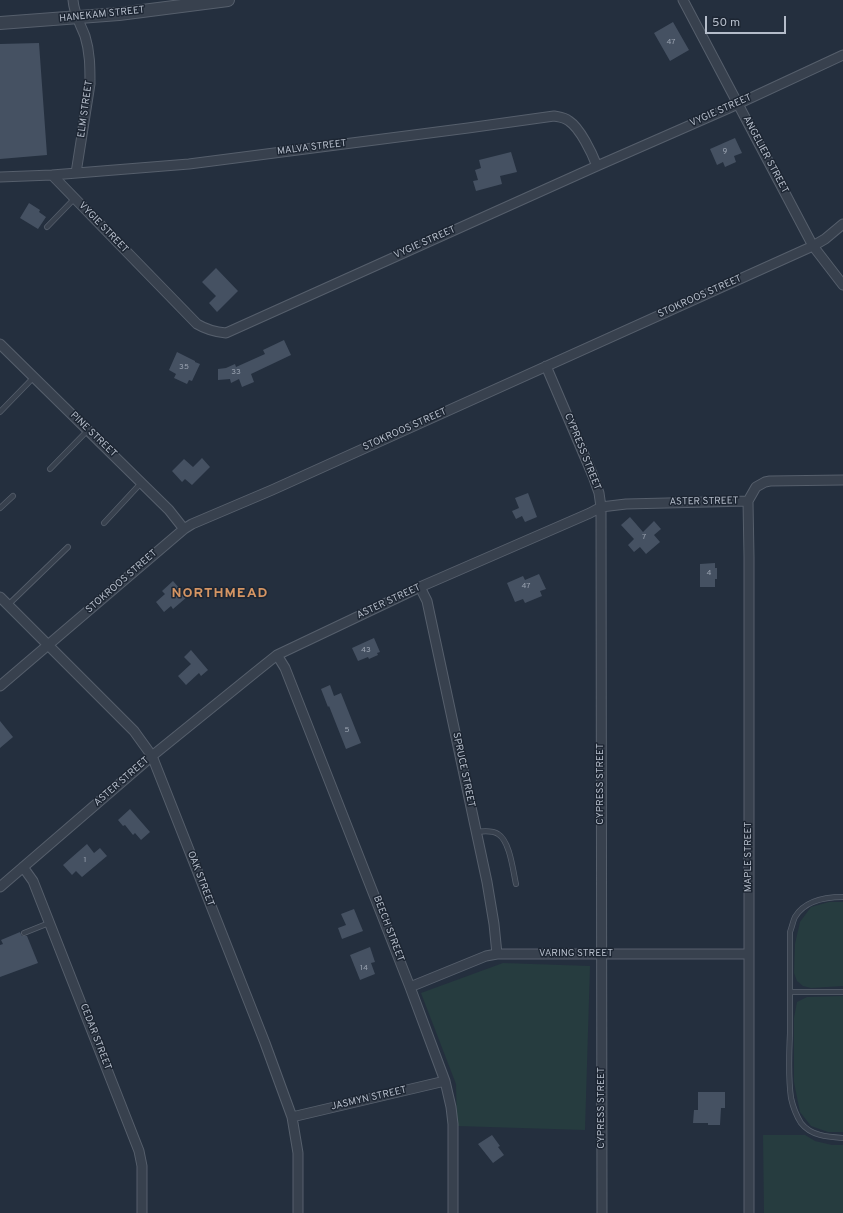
<!DOCTYPE html>
<style>
body{margin:0}
#map{position:relative;width:843px;height:1213px;overflow:hidden;background:#242f3e;font-family:Overpass,sans-serif}
canvas{display:block}
.scale{position:absolute;left:705px;top:16px;width:81px;height:18px;box-sizing:border-box;border:2px solid #b4bcc9;border-top:0;padding-left:5px;font-size:12px;line-height:14px;white-space:nowrap;color:#b4bcc9;-webkit-text-stroke:3px #1d2633;paint-order:stroke}
</style>
<div id="map">
<canvas width="843" height="1213"></canvas>
<div class="scale">50 m</div>
</div>
<script>
const ctx = document.querySelector('canvas').getContext('2d');
ctx.lineJoin = 'round';
function fill(path, color) {
  ctx.fillStyle = color;
  ctx.fill(path, 'evenodd');
}
function stroke(path, color, width, dash) {
  ctx.strokeStyle = color;
  ctx.lineWidth = width;
  ctx.lineCap = dash ? 'butt' : 'round';
  ctx.setLineDash(dash || []);
  ctx.stroke(path);
}
function drawText(font, color, halo, rows, align = 'center') {
  ctx.font = font + ' Overpass,sans-serif';
  ctx.lineWidth = 3;
  ctx.setLineDash([]);
  ctx.textBaseline = 'middle';
  ctx.strokeStyle = halo;
  ctx.fillStyle = color;
  for (const [text, x, y, turn = 0] of rows) {
    ctx.save();
    ctx.translate(x, y);
    ctx.rotate((+turn || 0) * Math.PI / 180);
    ctx.textAlign = isNaN(turn) ? turn : align;
    if (halo) ctx.strokeText(text, 0, 0);
    ctx.fillText(text, 0, 0);
    ctx.restore();
  }
}
const green = new Path2D(`
 M 829,902 L 843,902 L 843,986 L 811,988 L 803,986 L 797,981 L 794,973 L 795,944 L 800,922 L 811,907 Z
 M 503,963 L 590,966 L 585,1130 L 457,1126 L 456,1084 L 421,993 Z
 M 843,996 L 843,1132 L 828,1132 L 811,1126 L 800,1112 L 794,1082 L 794,1018 L 797,1002 L 807,997 Z
 M 763,1135 L 805,1135 L 815,1141 L 832,1145 L 843,1145 L 843,1213 L 764,1213 Z`);
const building = new Path2D(`
 M 673,22 L 689,50 L 670,61 L 654,33 Z
 M 39,43 L 47,155 L 0,159 L 0,44 Z
 M 735,138 L 742,153 L 734,156 L 736,162 L 725,167 L 723,162 L 717,165 L 710,149 Z
 M 511,152 L 517,172 L 500,176 L 502,184 L 476,191 L 473,181 L 478,180 L 475,170 L 481,168 L 479,160 Z
 M 29,203 L 40,210 L 39,212 L 46,217 L 38,229 L 20,218 Z
 M 216,268 L 238,291 L 217,312 L 209,303 L 216,296 L 202,282 Z
 M 284,340 L 291,355 L 251,374 L 254,382 L 242,387 L 239,379 L 231,383 L 230,379 L 218,380 L 218,369 L 226,368 L 235,364 L 236,367 L 265,354 L 263,350 Z
 M 177,352 L 195,361 L 195,362 L 200,364 L 192,381 L 189,380 L 187,384 L 174,378 L 176,374 L 169,370 Z
 M 202,458 L 210,467 L 192,485 L 185,479 L 182,482 L 172,471 L 184,459 L 193,467 Z
 M 528,493 L 537,517 L 525,522 L 522,516 L 516,519 L 512,511 L 519,508 L 515,498 Z
 M 630,517 L 643,532 L 654,521 L 661,529 L 654,535 L 660,542 L 646,554 L 640,547 L 634,552 L 628,545 L 634,539 L 621,525 Z
 M 715,563 L 715,568 L 717,568 L 717,579 L 715,579 L 715,587 L 700,587 L 700,564 Z
 M 539,574 L 546,589 L 540,591 L 542,596 L 525,603 L 523,599 L 515,602 L 507,583 L 523,576 L 525,580 Z
 M 173,581 L 187,597 L 173,609 L 171,606 L 164,612 L 156,602 L 165,594 L 162,591 Z
 M 374,638 L 380,652 L 377,653 L 378,655 L 369,659 L 368,657 L 358,661 L 352,648 Z
 M 191,650 L 208,670 L 201,676 L 199,673 L 186,685 L 178,676 L 191,664 L 184,657 Z
 M 330,685 L 334,696 L 341,693 L 361,743 L 346,749 L 329,706 L 328,707 L 321,689 Z
 M 0,721 L 13,737 L 0,748 Z
 M 130,809 L 150,832 L 141,840 L 135,833 L 133,835 L 125,825 L 123,826 L 118,820 Z
 M 87,844 L 94,853 L 100,848 L 107,856 L 82,877 L 76,871 L 72,875 L 63,865 Z
 M 354,909 L 363,931 L 342,939 L 338,928 L 346,925 L 341,914 Z
 M 20,932 L 22,936 L 27,936 L 38,963 L 0,977 L 0,945 L 3,944 L 1,940 Z
 M 370,947 L 375,962 L 371,963 L 375,974 L 360,980 L 350,955 Z
 M 698,1092 L 725,1092 L 725,1108 L 721,1108 L 720,1125 L 708,1125 L 708,1123 L 693,1123 L 694,1110 L 698,1110 Z
 M 492,1135 L 500,1146 L 498,1147 L 504,1155 L 493,1163 L 478,1144 Z`);
const service = new Path2D(`
 M 47,227 L 75,198
 M 0,412 L 34,377
 M 50,469 L 88,430
 M 0,508 L 13,496
 M 104,523 L 141,483
 M 8,605 L 68,547
 M 476,832 C 483,831 492,830 498,834 C 510,841 513,871 516,884
 M 843,897 C 825,897 805,900 795,917 C 793,921 792,927 790,932 C 790,966 790,1000 790,1033 C 789,1054 788,1077 791,1098 C 793,1107 796,1115 801,1123 C 811,1136 828,1137 843,1138
 M 24,933 L 49,923
 M 790,992 L 843,992`);
const minor = new Path2D(`
 M 73,0 C 74,14 80,23 85,36 C 90,52 90,67 90,84 L 76,173
 M 683,0 L 813,246 L 843,285
 M 52,175 L 197,324 C 207,330 215,332 226,333 L 597,166 L 727,109 L 843,55
 M 0,177 L 52,175 L 189,164 L 468,128 L 554,116 C 559,117 564,117 569,121 C 580,128 592,153 597,166
 M 0,344 L 169,510 L 184,529
 M 546,366 L 593,476 L 599,493 L 601,507 L 602,1213
 M 420,587 L 427,601 L 487,882 L 494,924 L 497,954
 M 0,597 L 134,731 L 152,756 L 265,1043 L 292,1117 L 298,1153 L 298,1213
 M 277,655 L 285,668 L 410,987 L 445,1081 L 451,1107 L 453,1124 L 453,1213
 M 0,686 L 184,529 L 192,524 L 272,490 L 813,246 L 825,239 L 843,224
 M 23,867 L 33,881 L 139,1151 L 142,1166 L 142,1213
 M 0,887 L 152,756 L 257,671 L 277,655 L 420,587 L 590,513 L 601,507 L 626,504 L 748,501
 M 410,987 L 486,956 L 497,954 L 749,954
 M 292,1117 L 445,1081
 M 749,1213 L 749,557 L 748,501 L 756,487 L 765,482 L 770,481 L 843,480`);
const tertiary = new Path2D(`
 M 0,23 L 119,14 L 228,0`);
const numberNames = [
 ["47",671,42],
 ["9",725,151],
 ["35",184,367],
 ["33",236,372],
 ["7",644,537],
 ["4",709,573],
 ["47",526,586],
 ["43",366,650],
 ["5",347,730],
 ["1",85,860],
 ["14",364,968]
];
const streetNames = [
 ["HANEKAM STREET",102,15,-6],
 ["ELM STREET",86,109,-82],
 ["VYGIE STREET",721,111,-24],
 ["MALVA STREET",312,148,-7],
 ["ANGELIER STREET",765,155,62],
 ["VYGIE STREET",103,228,46],
 ["VYGIE STREET",425,243,-24],
 ["STOKROOS STREET",700,297,-24],
 ["STOKROOS STREET",405,430,-24],
 ["PINE STREET",93,435,44],
 ["CYPRESS STREET",582,452,68],
 ["ASTER STREET",704,502,-1],
 ["STOKROOS STREET",122,582,-41],
 ["ASTER STREET",389,602,-25],
 ["SPRUCE STREET",463,770,78],
 ["ASTER STREET",122,782,-41],
 ["CYPRESS STREET",601,784,-90],
 ["MAPLE STREET",749,857,-90],
 ["OAK STREET",200,879,69],
 ["BEECH STREET",388,929,69],
 ["VARING STREET",576,954],
 ["CEDAR STREET",95,1037,69],
 ["JASMYN STREET",369,1099,-13],
 ["CYPRESS STREET",602,1108,-90]
];
const districtNames = [
 ["NORTHMEAD",220,594]
];
fill(green, '#263c3f');
fill(building, '#455162');
stroke(service, '#565f6c', 6);
stroke(minor, '#565f6c', 11);
stroke(tertiary, '#565f6c', 14);
stroke(service, '#38414e', 4.5);
stroke(minor, '#38414e', 9);
stroke(tertiary, '#38414e', 12);
drawText('8px', '#98a1af', null, numberNames);
drawText('10px', '#b4bcc9', '#1d2633', streetNames);
ctx.letterSpacing = '1px';
drawText('bold 14px', '#d59563', '#1d2633', districtNames);
ctx.letterSpacing = '0px';
</script>
